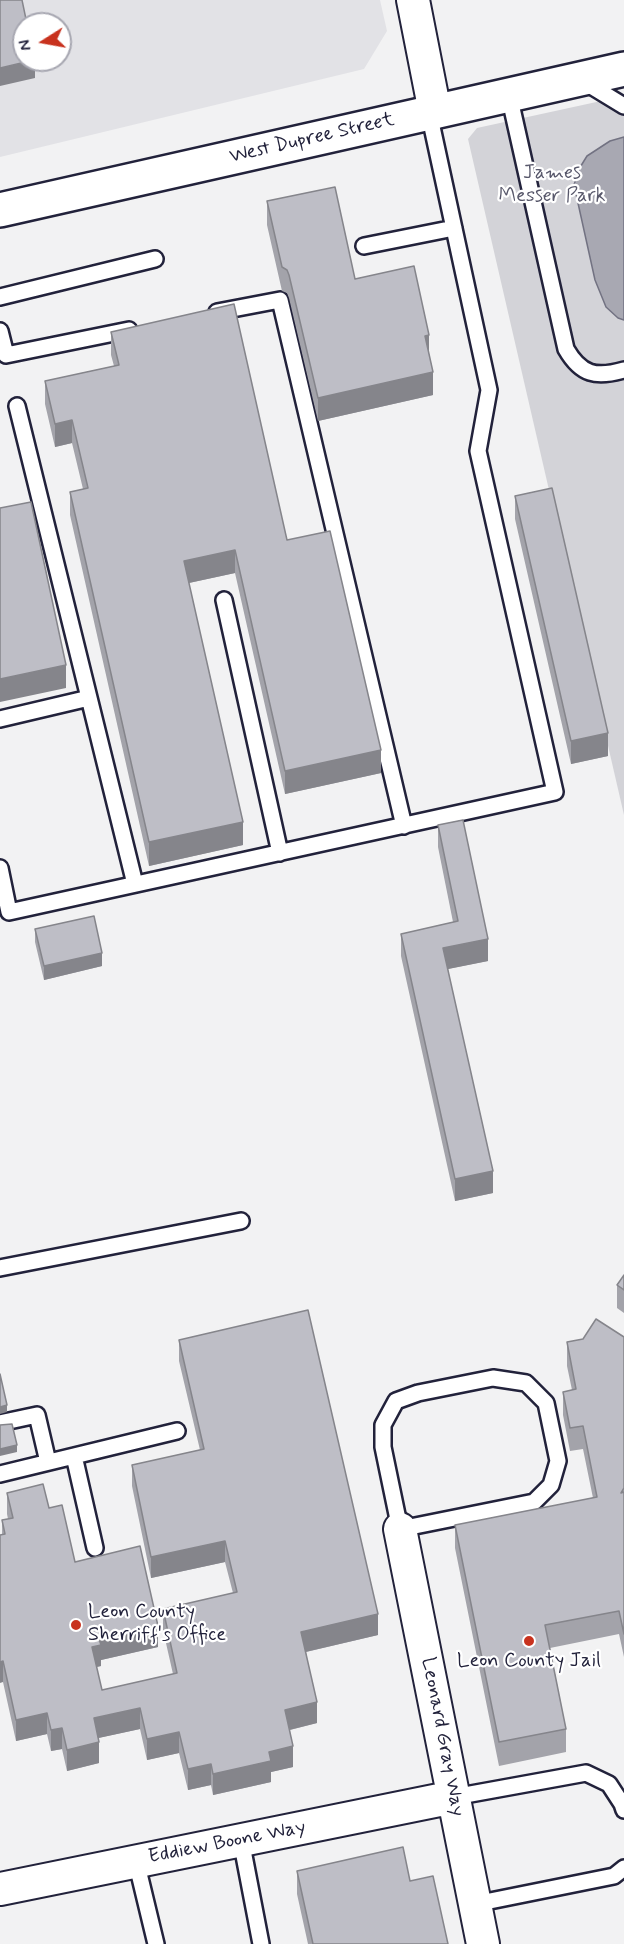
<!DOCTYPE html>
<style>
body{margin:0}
#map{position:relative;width:624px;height:1944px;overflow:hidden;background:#f2f2f3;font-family:Mynerve,sans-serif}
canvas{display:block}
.north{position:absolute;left:12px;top:12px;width:60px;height:60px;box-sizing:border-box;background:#fff;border:2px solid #a7a7b1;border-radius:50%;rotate:259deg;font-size:16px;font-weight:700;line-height:24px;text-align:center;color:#22223b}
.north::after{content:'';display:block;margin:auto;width:21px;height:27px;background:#c8321e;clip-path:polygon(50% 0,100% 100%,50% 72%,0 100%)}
</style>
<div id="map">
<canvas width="624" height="1944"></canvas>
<div class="north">N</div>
</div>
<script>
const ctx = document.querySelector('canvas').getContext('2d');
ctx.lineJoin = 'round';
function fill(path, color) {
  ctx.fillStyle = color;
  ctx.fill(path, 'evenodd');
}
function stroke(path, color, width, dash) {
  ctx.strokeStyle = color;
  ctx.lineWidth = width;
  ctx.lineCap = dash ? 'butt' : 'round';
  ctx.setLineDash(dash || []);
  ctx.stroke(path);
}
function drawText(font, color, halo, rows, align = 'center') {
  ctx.font = font + ' Mynerve,sans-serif';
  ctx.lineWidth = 4.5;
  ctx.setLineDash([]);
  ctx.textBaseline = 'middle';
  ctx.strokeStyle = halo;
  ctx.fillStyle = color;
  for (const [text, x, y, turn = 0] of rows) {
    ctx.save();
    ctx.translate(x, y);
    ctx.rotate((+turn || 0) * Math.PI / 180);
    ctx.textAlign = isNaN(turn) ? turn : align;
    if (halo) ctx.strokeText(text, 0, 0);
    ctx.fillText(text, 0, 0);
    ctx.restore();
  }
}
const built = new Path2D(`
 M 0,0 L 380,0 L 387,31 L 364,69 L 0,157 ZM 24,24 L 60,24 L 60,60 L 24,60 Z`);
const green = new Path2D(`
 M 624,96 L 624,815 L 468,139 L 477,128 Z`);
const water = new Path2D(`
 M 624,137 L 624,320 L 618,318 L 606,307 L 595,280 L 574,185 L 579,169 L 587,156 L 610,141 Z`);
const lane = new Path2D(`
 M 583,81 L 624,106
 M 509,95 L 566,349 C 581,375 596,378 624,370
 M 364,246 L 454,228
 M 0,297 L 155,259
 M 217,312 L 280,300 L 404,826
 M 0,331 L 6,355 L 129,330
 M 17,406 L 135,884
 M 224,600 L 280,853
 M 0,719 L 89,698
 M 0,868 L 9,912 L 555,792 L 478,451 L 489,390 L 429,113
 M 0,1268 L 241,1221
 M 493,1378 L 526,1383 L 546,1403 L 558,1461 L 551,1485 L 534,1502 L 400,1529 L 383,1447 L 383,1425 L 396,1401 L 418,1393 Z
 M 0,1423 L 37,1415 L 48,1462
 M 74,1456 L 95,1548
 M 0,1474 L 177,1431
 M 454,1797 L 586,1773 L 609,1784 L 622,1804 L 624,1810
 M 241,1840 L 261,1944
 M 136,1861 L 156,1944
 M 475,1904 L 614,1876 L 624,1868`);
const street = new Path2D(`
 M 413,0 L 435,112
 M 400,1529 L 483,1944
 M 0,1889 L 454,1797`);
const secondary = new Path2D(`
 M 0,210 L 624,69`);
const wall = new Path2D(`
 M 267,201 L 355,279 L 429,357 L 433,395 L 318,421 L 289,298 L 287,293 L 282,291 L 267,225 Z
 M 111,332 L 287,540 L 381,773 L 285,794 L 235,573 L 189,583 L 243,845 L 149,866 L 70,515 L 70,492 L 83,489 L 72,443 L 55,447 L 45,404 L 45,381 L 114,366 L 111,355 Z
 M 515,496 L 608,756 L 571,764 L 515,519 Z
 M 438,825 L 488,961 L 448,969 L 493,1193 L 455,1201 L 401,956 L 401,934 L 453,922 L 438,847 Z
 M 35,929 L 102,966 L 44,980 L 35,942 Z
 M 624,1275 L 624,1313 L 617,1308 L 617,1285 Z
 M 624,1337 L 624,1657 L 619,1634 L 550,1648 L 566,1729 L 566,1752 L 499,1766 L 455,1548 L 455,1525 L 593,1498 L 583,1449 L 570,1451 L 563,1415 L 563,1392 L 572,1390 L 567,1366 L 567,1342 Z
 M 179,1340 L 378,1635 L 306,1652 L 317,1723 L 290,1730 L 293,1767 L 271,1772 L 271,1782 L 213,1795 L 211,1785 L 188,1790 L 179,1753 L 147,1760 L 140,1729 L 98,1738 L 99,1763 L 67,1771 L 62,1749 L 51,1751 L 47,1734 L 16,1741 L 3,1682 L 2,1520 L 8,1519 L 7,1514 L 7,1493 L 49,1508 L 75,1562 L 158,1647 L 101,1660 L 101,1666 L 96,1667 L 102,1690 L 173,1674 L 163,1630 L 163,1609 L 233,1593 L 225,1562 L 151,1578 L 132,1486 L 132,1465 L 200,1450 L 179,1361 Z
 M 297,1871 L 410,1881 L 448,1944 L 308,1944 L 297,1894 Z`);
const shadedWall = new Path2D(`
 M 35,60 L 35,78 L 0,86 L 0,68 Z
 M 429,335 L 429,358 L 425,336 Z
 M 433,372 L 433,395 L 318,421 L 318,398 Z
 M 72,420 L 72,443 L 55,447 L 55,424 Z
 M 235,550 L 235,573 L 184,584 L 184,561 Z
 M 66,665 L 66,688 L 0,702 L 0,679 Z
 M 608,733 L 608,756 L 571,764 L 571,741 Z
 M 381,750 L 381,773 L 285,794 L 285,771 Z
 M 243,822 L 243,845 L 149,866 L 149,842 Z
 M 488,939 L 488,961 L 443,970 L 443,948 Z
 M 102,953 L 102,966 L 44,980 L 44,966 Z
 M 493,1171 L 493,1193 L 455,1201 L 455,1179 Z
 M 7,1405 L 7,1412 L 0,1414 L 0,1407 Z
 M 17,1445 L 17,1452 L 0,1456 L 0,1449 Z
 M 225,1541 L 225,1562 L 151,1578 L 151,1557 Z
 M 378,1614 L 378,1635 L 301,1653 L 301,1632 Z
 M 158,1626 L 158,1647 L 101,1660 L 101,1666 L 92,1668 L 92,1647 L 99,1639 Z
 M 3,1661 L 3,1682 L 0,1683 L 0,1662 Z
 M 317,1702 L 317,1723 L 285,1731 L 285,1710 Z
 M 140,1708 L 140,1729 L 94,1739 L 94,1718 Z
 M 47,1713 L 47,1734 L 16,1741 L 16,1720 Z
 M 62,1728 L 62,1749 L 51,1751 L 51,1730 Z
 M 179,1732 L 179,1753 L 147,1760 L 147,1739 Z
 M 99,1742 L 99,1763 L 67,1771 L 67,1750 Z
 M 293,1746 L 293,1767 L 271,1772 L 271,1782 L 213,1795 L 213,1774 L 269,1752 Z
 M 211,1764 L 211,1785 L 188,1790 L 188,1769 Z`);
const building = new Path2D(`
 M 0,0 L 22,0 L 27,24 L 24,24 L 24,60 L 34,60 L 0,68 Z
 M 335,187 L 355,279 L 414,266 L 429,335 L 425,336 L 433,372 L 318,398 L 289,275 L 287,270 L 282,267 L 267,201 Z
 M 234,304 L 287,540 L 330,531 L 381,750 L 285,771 L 235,550 L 184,561 L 243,822 L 149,842 L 70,492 L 88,488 L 72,420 L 55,424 L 45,381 L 119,365 L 111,332 Z
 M 552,488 L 608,733 L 571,741 L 515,496 Z
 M 31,502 L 66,665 L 0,679 L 0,508 Z
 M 463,820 L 488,939 L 443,948 L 493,1171 L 455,1179 L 401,934 L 458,921 L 438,825 Z
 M 94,916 L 102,953 L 44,966 L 35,929 Z
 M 624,1275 L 624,1290 L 617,1285 Z
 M 308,1310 L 378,1614 L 301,1632 L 317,1702 L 285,1710 L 293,1746 L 269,1752 L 271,1761 L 213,1774 L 211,1764 L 188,1769 L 179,1732 L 147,1739 L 140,1708 L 94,1718 L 99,1742 L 67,1750 L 62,1728 L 51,1730 L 47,1713 L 16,1720 L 3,1661 L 0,1662 L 0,1535 L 5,1534 L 2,1520 L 13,1518 L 7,1493 L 43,1484 L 49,1508 L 62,1505 L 75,1562 L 140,1546 L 158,1626 L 99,1639 L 101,1645 L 92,1647 L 102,1690 L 177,1673 L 163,1609 L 237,1592 L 225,1541 L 151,1557 L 132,1465 L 204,1449 L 179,1340 Z
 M 596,1319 L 624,1337 L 624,1488 L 621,1493 L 624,1492 L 624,1634 L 619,1611 L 545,1625 L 566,1729 L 499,1742 L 455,1525 L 597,1497 L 583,1426 L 570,1428 L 563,1392 L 576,1389 L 567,1342 L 583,1339 Z
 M 0,1374 L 7,1405 L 0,1407 Z
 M 12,1424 L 17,1445 L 0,1449 L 0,1425 Z
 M 403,1847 L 410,1881 L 433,1876 L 448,1944 L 313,1944 L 297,1871 Z`);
const markers = [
 [76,1625,6,"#c8321e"],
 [529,1641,6,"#c8321e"]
];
const streetNames = [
 ["West Dupree Street",312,139,-13],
 ["Leonard Gray Way",442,1737,79],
 ["Eddiew Boone Way",227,1843,-11]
];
const parkNames = [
 ["James",552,174],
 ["Messer Park",552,197]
];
const poiNames = [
 ["Leon County",88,1613],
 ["Sherriff's Office",88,1636],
 ["Leon County Jail",529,1662,"center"]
];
fill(built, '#e2e2e6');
fill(green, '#d3d3d8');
fill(water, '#a8a8b2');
stroke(water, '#727282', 1.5);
stroke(lane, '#22223b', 20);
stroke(street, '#22223b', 36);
stroke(secondary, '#22223b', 38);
stroke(lane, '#fff', 15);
stroke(street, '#fff', 32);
stroke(secondary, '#fff', 33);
fill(wall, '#a3a3aa');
fill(shadedWall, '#85858b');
fill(building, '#bebec6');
stroke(building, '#85858b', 1.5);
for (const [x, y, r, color] of markers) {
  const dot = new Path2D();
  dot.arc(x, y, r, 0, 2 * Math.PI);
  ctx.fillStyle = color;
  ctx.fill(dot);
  stroke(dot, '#fff', 2);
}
drawText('20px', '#22223b', '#fff', streetNames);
drawText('20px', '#57576a', '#fff', parkNames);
drawText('20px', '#22223b', '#fff', poiNames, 'left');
</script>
